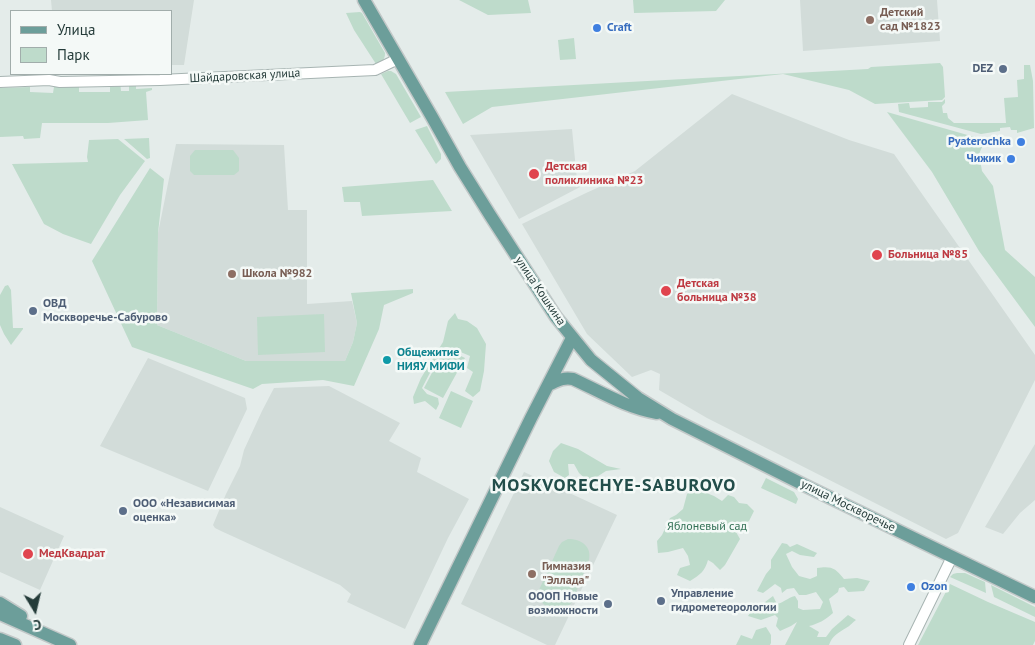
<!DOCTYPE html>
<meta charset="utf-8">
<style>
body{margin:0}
#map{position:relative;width:1035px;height:645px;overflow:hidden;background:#e4ecea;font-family:"PT Sans",sans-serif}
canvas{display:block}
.legend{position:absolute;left:10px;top:10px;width:162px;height:65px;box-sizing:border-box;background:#f4f9f7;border:1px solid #a1adab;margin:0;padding:6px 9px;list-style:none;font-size:15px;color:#253c3a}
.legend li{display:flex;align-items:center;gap:10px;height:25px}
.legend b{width:25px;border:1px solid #a1adab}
.north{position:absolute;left:10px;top:585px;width:50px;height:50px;-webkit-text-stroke:4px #f4f9f7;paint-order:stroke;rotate:171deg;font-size:14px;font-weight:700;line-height:20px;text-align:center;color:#253c3a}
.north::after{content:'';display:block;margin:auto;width:18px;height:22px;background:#253c3a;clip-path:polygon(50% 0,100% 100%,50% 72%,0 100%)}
</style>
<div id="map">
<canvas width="1035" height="645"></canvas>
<ul class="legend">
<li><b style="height:6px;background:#6c9e9a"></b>Улица</li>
<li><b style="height:14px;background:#bedbcb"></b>Парк</li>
</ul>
<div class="north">С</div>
</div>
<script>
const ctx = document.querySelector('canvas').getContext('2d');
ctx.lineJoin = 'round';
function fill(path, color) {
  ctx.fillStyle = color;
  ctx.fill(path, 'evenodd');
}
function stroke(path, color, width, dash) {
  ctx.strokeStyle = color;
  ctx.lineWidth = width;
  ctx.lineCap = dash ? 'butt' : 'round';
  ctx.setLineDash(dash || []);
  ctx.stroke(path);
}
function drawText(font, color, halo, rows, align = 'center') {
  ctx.font = font + ' "PT Sans",sans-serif';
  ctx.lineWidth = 5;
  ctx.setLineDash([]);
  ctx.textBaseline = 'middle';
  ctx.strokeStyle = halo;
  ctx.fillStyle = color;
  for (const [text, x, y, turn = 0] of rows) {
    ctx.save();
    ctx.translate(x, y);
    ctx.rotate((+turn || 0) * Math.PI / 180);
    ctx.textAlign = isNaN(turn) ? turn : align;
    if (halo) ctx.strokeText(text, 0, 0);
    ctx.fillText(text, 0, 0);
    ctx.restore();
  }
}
const built = new Path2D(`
 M 51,0 L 194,0 L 184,65 L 171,65 L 171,11 L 52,11 Z
 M 800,0 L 937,0 L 940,41 L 803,51 Z
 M 732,94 L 849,140 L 894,154 L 1035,355 L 1035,380 L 958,533 L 946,539 L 707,418 L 659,390 L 660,374 L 651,370 L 632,377 L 587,334 L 522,224 L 586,193 L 635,171 Z
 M 572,129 L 577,180 L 580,187 L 519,219 L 470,135 Z
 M 176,144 L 284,145 L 288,210 L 307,210 L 307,304 L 352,301 L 357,323 L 353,342 L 345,361 L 246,361 L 157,325 L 158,233 Z
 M 148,358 L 245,398 L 247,409 L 208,491 L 100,446 Z
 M 329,386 L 400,423 L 389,441 L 421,458 L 417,472 L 469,499 L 448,538 L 405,629 L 347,602 L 351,594 L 340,585 L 221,531 L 215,528 L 213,525 L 226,494 L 240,466 L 244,450 L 262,411 L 274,388 Z
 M 1035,444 L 1035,500 L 1020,513 L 1003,534 L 985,527 Z
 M 524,472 L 617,515 L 555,645 L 547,645 L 461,604 Z
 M 0,507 L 64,536 L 40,590 L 0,572 Z`);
const green = new Path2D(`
 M 459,0 L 528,0 L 531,13 L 488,15 Z
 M 633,0 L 725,0 L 716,11 L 634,13 Z
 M 360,12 L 362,13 L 385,53 C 385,60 382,62 376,64 L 354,30 L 346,13 Z
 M 574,38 L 576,59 L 560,60 L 558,40 Z
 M 940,63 L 943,67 L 945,97 L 942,100 L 875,104 L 849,90 L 783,74 L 492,107 L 463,124 L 445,92 L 868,69 L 871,67 Z
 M 1024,65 L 1030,65 L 1033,81 L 1034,128 L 1017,133 L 1017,130 L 1011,130 L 1010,127 L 1000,128 L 1000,131 L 981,134 L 899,112 L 898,104 L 909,103 L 910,108 L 928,107 L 928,102 L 942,102 L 945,99 L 945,103 L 942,106 L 943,113 L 947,113 L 948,118 L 954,123 L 1006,123 L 1004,98 L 1018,97 L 1017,80 L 1024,79 Z
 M 388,71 L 391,71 L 396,74 L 421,117 L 410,123 L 381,74 Z
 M 110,81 L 120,81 L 121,91 L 129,91 L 129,81 L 136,81 L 136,89 L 152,88 L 152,90 L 146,92 L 148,120 L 108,123 L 42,123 L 40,138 L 24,139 L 23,136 L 0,137 L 0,88 L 30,87 L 30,92 L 53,93 L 54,87 L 79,87 L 79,92 L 110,92 Z
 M 887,112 L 985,140 L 979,154 L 982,171 L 993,186 L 1005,250 L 1035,277 L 1035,327 L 979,251 L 932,172 Z
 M 427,126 L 441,154 L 441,159 L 436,164 L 415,130 Z
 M 149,138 L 150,158 L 147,159 L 124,139 Z
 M 118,139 L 145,161 L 120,195 L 91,244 L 63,234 L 44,224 L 12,164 L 88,162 L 87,157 L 89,140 Z
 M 195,150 L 233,150 L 239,158 L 239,171 L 234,175 L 194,175 L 190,171 L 190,156 Z
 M 150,168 L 164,179 L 158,233 L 157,325 L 246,361 L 345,361 L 353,342 L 357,323 L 351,293 L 413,289 L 413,293 L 384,305 L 379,329 L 354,386 L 323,380 L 262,384 L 253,389 L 132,347 L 92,261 Z
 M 433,180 L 452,211 L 362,216 L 360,202 L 344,202 L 342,187 Z
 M 8,285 L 11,290 L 13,328 L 23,328 L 23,329 L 11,345 L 4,334 L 0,325 L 0,295 L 5,286 Z
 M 455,313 L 458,319 L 467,321 L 477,328 L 486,344 L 484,371 L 480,391 L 473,397 L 465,391 L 473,372 L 467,368 L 470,356 L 451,348 L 445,347 L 442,350 L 422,388 L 427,394 L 438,398 L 439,404 L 436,410 L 425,401 L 414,404 L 413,397 L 421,378 L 443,342 L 448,321 Z
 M 324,314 L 325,352 L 258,355 L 257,317 Z
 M 445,348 L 465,358 L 443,398 L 424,388 Z
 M 451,391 L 473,401 L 461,428 L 439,418 Z
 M 561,443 L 578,449 L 607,466 L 621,469 L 606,471 L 589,482 L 579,473 L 574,464 L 568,464 L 569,475 L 565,478 L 554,472 L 549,461 L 553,451 Z
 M 766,478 L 794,492 L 798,499 L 796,504 L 761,488 Z
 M 694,488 L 714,496 L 722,501 L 728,495 L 734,497 L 739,503 L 747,504 L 754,511 L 749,521 L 745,523 L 736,532 L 740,539 L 725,565 L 720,570 L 713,563 L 708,560 C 705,571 700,575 690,581 L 677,575 L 680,568 L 690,565 L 688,556 L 683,548 L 668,552 L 658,553 L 657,541 L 662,535 L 670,518 L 676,515 L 683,509 L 687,494 Z
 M 568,539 C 581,539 592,546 589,560 L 572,602 C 566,610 560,611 551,608 C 547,606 543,605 541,601 C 538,598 539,594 539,590 L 559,546 L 562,542 Z
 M 782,543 L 787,544 L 790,547 L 797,544 L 817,553 L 814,557 L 800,555 L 792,551 L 786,554 L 792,567 L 799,576 L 810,579 L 817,576 L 817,568 C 832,566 835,568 844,579 L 857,578 L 870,581 L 864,591 L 848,592 L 844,587 L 839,588 L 838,592 L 829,599 L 833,613 C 825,620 818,624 809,626 L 819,632 L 817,637 L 826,637 L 832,629 L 848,615 L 856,620 C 853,622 850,626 846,628 C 838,633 832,636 829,645 L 785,645 L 797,622 L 791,626 L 780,631 L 776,626 L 778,618 L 775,615 L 761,620 L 748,616 L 754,607 L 761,605 L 773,596 L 777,604 C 785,602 787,598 795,596 L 798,601 L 798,608 L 803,610 L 820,609 L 823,602 L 816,592 L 806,595 L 799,595 L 794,588 L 787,589 L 782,593 L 781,588 L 775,584 L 763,593 L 757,591 L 766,574 L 771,568 L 771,560 Z
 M 957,573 L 965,573 L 985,582 L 986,593 L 950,577 L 953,574 Z
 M 950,584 L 988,602 L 1035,622 L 1035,641 L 1033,645 L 918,645 Z
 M 991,585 L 1035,607 L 1035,617 L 994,597 Z
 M 766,627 L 771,635 L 771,643 L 770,645 L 736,645 L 741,635 L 752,639 L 756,630 Z`);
const minor = new Path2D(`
 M 0,82 L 49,80 L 60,82 L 160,80 L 375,70 L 398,59
 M 909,645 L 952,557`);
const major = new Path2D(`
 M 364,0 L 432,117 L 460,167 L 490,215 L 556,317 L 591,360 L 638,398 L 672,419 L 808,487 L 1035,597
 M 548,385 C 557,381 563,377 573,379 C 601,392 627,408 657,413
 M 0,603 L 21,616
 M 0,614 L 70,645
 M 0,639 L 15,645
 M 420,645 L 531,418 L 572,338`);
const markers = [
 [870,20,5,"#8d6e63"],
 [597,28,5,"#3f7fe0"],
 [1003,69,5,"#5c6f8a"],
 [1021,142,5,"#3f7fe0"],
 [1011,159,5,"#3f7fe0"],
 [534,174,6,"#e0444e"],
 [877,255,6,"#e0444e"],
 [232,274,5,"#8d6e63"],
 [666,291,6,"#e0444e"],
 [33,311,5,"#5c6f8a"],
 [387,360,5,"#0f9aa8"],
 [123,511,5,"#5c6f8a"],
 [28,554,6,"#e0444e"],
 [532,574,5,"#8d6e63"],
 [911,587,5,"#3f7fe0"],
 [661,601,5,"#5c6f8a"],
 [608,604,5,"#5c6f8a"]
];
const educationNames = [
 ["Детский",880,13],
 ["сад №1823",880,27],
 ["Школа №982",242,274],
 ["Гимназия",542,567],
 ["\"Эллада\"",542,581]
];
const shopNames = [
 ["Craft",607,28],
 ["Pyaterochka",1011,142,"right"],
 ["Чижик",1001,159,"right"],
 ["Ozon",921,587]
];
const serviceNames = [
 ["DEZ",993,69,"right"],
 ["ОВД",43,304],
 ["Москворечье-Сабурово",43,318],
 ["ООО «Независимая",133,504],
 ["оценка»",133,518],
 ["Управление",671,594],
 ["гидрометеорологии",671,608],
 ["ОООП Новые",598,597,"right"],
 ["возможности",598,611,"right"]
];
const streetNames = [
 ["Шайдаровская улица",245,76,-3],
 ["улица Кошкина",540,291,56],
 ["улица Москворечье",848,506,26]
];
const healthNames = [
 ["Детская",545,167],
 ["поликлиника №23",545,181],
 ["Больница №85",888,255],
 ["Детская",677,284],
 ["больница №38",677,298],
 ["МедКвадрат",39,554]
];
const cultureNames = [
 ["Общежитие",397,353],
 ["НИЯУ МИФИ",397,367]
];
const parkNames = [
 ["Яблоневый сад",707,527]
];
const districtNames = [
 ["MOSKVORECHYE-SABUROVO",614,486]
];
fill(built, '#d2dcd9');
fill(green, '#bedbcb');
stroke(minor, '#a7b4b2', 12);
stroke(major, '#c2c8c8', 15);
stroke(minor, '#fff', 10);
stroke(major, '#6c9e9a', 12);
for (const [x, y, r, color] of markers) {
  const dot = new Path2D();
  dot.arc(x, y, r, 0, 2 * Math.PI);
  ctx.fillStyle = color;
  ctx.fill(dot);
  stroke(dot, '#f4f9f7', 2);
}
drawText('bold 12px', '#785e54', '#f4f9f7', educationNames, 'left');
drawText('bold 12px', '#366cbe', '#f4f9f7', shopNames, 'left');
drawText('bold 12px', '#4e5e75', '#f4f9f7', serviceNames, 'left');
drawText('12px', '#253c3a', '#f4f9f7', streetNames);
drawText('bold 12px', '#be3a42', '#f4f9f7', healthNames, 'left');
drawText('bold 12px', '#0d838f', '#f4f9f7', cultureNames, 'left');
drawText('12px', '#327055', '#f4f9f7', parkNames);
ctx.letterSpacing = '1px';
drawText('bold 18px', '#224d4a', '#f4f9f7', districtNames);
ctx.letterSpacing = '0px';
</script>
